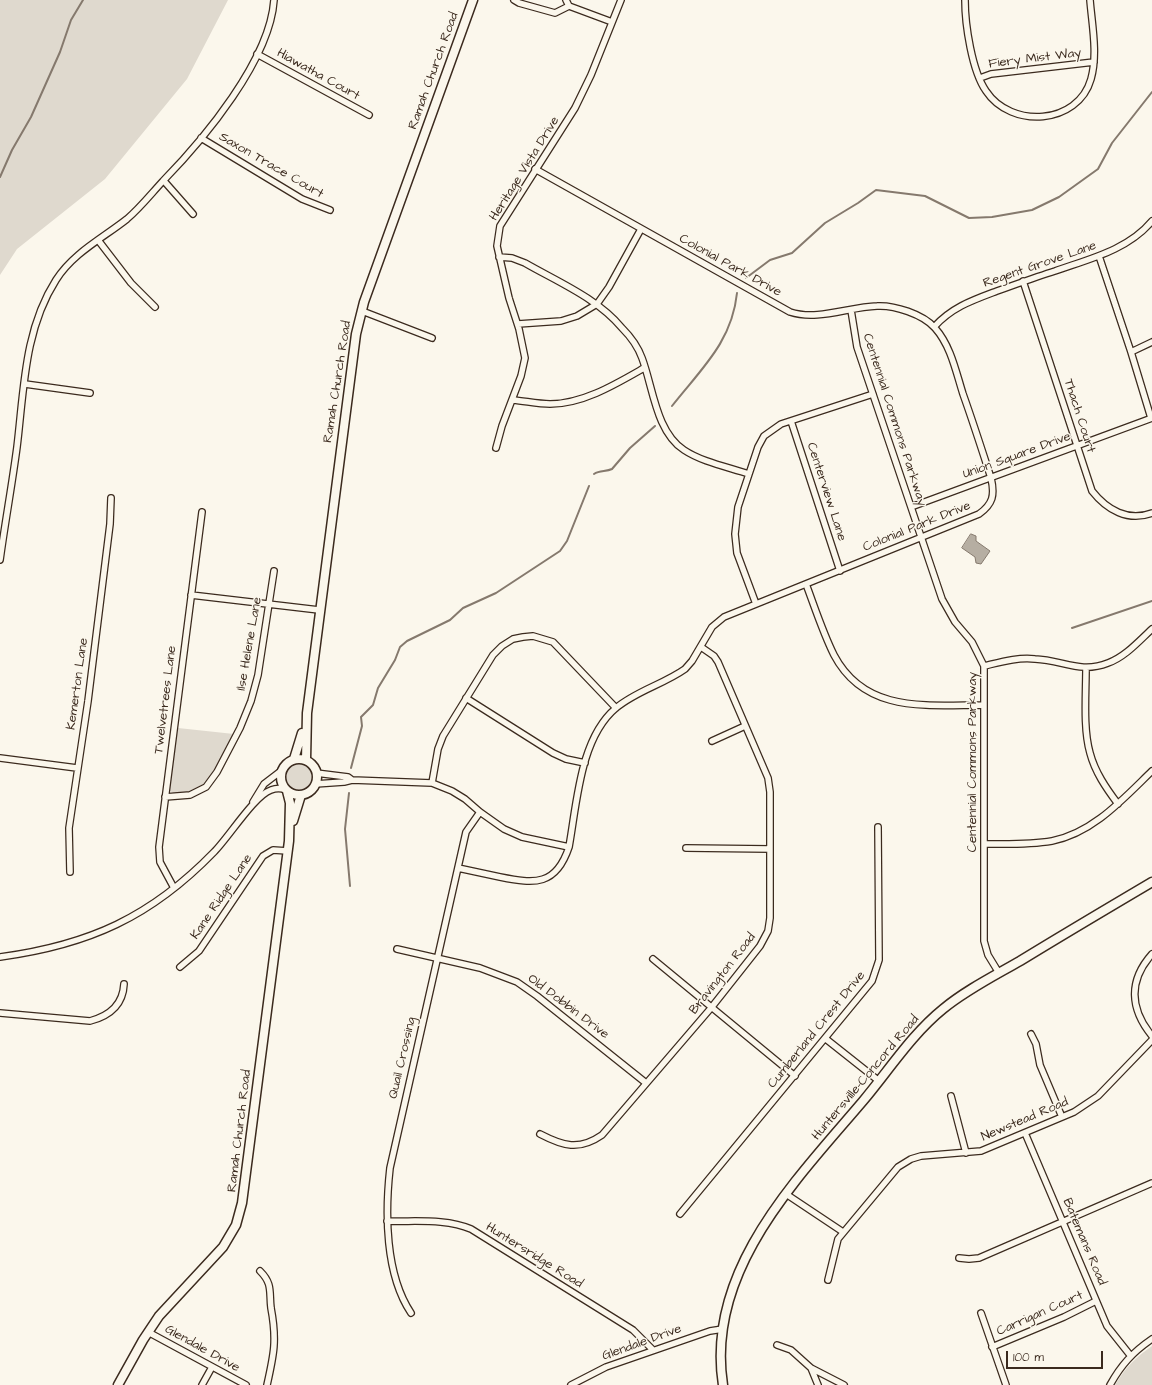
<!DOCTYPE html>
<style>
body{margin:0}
#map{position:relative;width:1152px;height:1385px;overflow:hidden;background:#fbf7ec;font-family:"Architects Daughter",sans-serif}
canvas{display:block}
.scale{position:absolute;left:1006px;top:1351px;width:97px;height:18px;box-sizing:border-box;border:2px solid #3b2a1e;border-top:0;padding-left:5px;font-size:12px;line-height:14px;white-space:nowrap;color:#3b2a1e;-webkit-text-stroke:3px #fbf7ec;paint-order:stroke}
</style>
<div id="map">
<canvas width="1152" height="1385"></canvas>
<div class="scale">100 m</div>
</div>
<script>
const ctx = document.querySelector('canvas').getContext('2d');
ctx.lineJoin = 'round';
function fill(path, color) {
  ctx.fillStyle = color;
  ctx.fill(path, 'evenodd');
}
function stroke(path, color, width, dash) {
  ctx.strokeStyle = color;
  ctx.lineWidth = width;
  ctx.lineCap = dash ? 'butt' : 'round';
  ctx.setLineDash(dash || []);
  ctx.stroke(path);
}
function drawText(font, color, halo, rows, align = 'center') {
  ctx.font = font + ' "Architects Daughter",sans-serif';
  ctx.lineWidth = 3;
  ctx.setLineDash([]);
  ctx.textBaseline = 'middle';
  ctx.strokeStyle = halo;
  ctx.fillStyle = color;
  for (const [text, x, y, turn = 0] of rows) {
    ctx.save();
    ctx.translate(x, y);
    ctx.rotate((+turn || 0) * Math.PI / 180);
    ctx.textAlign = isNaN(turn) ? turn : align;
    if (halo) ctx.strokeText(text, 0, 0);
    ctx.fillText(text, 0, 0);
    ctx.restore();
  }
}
const green = new Path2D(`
 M 0,0 L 228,0 L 187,79 L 105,179 L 17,249 L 0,275 Z
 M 178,728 L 234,734 C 222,756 213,787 187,793 C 180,794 174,795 169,790 L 169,786 Z
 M281 777a18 18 0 1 1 36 0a18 18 0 1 1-36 0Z
 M 1152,1346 L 1152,1385 L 1115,1385 C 1125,1368 1136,1357 1152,1346 Z`);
const water = new Path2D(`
 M 971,534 L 976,536 L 976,541 L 990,551 L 981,564 L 976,563 L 975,557 L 962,548 Z`);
const stream = new Path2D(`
 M 0,177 L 12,150 L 31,117 L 60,52 L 71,20 L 83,0
 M 746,278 L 770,260 L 792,253 L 825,223 L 858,203 L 876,190 L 925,196 L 969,218 L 992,217 L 1032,210 L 1059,197 L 1098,169 L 1112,143 L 1152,92
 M 672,406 C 701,369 732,342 737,293
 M 594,474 C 600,470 606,472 612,469 L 630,448 L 655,426
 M 1072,628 L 1152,601
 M 351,768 L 362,726 L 361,717 L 373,705 L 378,688 L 395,660 L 400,647 L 407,641 L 450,620 L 463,608 L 496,593 L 560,551 L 567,541 L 589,486
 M 349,793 L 345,829 L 350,886`);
const street = new Path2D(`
 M 514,0 L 519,3 L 555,13 L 569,6
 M 566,0 L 569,6 L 612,22
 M 965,0 C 965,25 972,71 986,91 C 1011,129 1078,125 1091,79 C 1098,54 1092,25 1090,0
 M 257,54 L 369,115
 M 980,78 L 991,74 L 1094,62
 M 201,138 L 302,199 L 330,210
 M 164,181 L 193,214
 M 98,240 L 131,283 L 155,307
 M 1099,256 L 1131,352 L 1151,418
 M 499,257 L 512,258 L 525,263 C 558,282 597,298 622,328 C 630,336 638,347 642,358 C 653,387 656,432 684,450 C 702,462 728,467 749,474
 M 1023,281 L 1092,491 C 1107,510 1128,522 1152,513
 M 851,310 L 857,347 L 942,599 L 955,622 L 972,642 L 984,666 L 984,941 L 988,955 L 999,973
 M 362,311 L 432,338
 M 518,324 L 561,321 L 577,316 L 597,304 L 609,287 L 641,229
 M 934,327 C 952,307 973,300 997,291 C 1017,284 1036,277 1055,271 C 1089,259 1128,250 1152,221
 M 1131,352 L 1152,342
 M 25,384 L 90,393
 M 513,400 C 525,401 538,404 550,404 C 583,404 616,384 644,368
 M 791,421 L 840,571
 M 496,448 L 502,426 L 521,376 L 525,358 L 519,329 L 509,298 L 497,246 L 500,226 L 575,108 L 591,75 L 621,0
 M 911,507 L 1152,418
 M 0,560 C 5,523 12,485 17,447 C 24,390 24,330 56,280 C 73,253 103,238 127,219 C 140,208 151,194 163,181 C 204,139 270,60 274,0
 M 806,584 C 815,608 823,633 834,655 C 865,714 927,705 984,705
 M 191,595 L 319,610
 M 756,604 L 737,553 L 735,534 L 738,507 L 758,447 L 764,436 L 781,424 L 873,394
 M 984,666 C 1001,662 1018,657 1035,659 C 1063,660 1080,674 1108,663 C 1125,657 1139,641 1152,629
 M 1086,668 C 1086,694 1083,729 1090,753 C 1095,772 1106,788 1118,804
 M 466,698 L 553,753 L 566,759 L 585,763
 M 712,741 L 745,726
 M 0,758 L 77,768
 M 316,773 L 348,777 L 352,780
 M 432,783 L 438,749 L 443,736 L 493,655 L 502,646 L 513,639 L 523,637 L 533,636 L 553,642 L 616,708
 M 315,784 L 344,782 L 352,780 L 432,783 L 452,791 L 465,799 L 480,812 L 504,829 L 522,837 L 569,847
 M 165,797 L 190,795 L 206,787 L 217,772 L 240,728 L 251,701 L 258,675 L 274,571
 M 253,802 L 264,784 L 281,771
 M 984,844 C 1007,844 1029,845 1052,841 C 1093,833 1123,799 1152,771
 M 686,848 L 770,849
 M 458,868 C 472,871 486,874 500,877 C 535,884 556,886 569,847 C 577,803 580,738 616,708 C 636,691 664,684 685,669 L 692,661 L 712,627 L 724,617 L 979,514 C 993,504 995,495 991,478 C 982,450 973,422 963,394 C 956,372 951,346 935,328 C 923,314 894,305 877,306 C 848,307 818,321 790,312 L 535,169
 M 70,872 L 69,828 L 88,701 L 110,524 L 111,498
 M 174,888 L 160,862 L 159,847 L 202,512
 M 397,949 L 480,968 L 517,982 L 537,996 L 646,1083
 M 1152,954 C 1128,981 1130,1009 1152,1036
 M 0,957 C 89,945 151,917 214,852 C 229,837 254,796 271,790 C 276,788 281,788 286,790
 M 653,959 L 795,1076
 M 180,967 L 199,951 L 263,856 L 273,850 L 288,851
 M 0,1013 L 90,1021 C 109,1016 123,1005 124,984
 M 1031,1034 L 1036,1044 L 1040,1065 L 1062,1117
 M 826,1039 L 879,1081
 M 951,1096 L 966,1153
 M 1025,1133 L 1107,1326 L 1130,1355
 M 540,1134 C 563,1146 579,1151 602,1135 L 711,1008 L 760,946 L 768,931 L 770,918 L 770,792 L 768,778 L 718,662 L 714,656 L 701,647
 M 786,1194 L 843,1232
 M 680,1214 L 872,981 L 879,960 L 878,827
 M 387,1221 C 414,1222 446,1218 471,1229 L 633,1330 L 653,1350
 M 959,1258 L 969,1259 L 979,1258 L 1152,1183
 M 260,1271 C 273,1284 269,1292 271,1308 C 277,1340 274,1354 267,1385
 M 828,1280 L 838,1239 L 898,1167 L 911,1159 L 921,1156 L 981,1151 L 1074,1112 L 1098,1096 L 1152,1040
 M 411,1313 C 385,1274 385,1213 390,1168 L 466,832 L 480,812
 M 981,1313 L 1006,1385
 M 148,1332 L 246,1385
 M 777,1345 L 791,1350 L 811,1368 L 844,1385
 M 992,1347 L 1064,1317 L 1096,1301
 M 811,1368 L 818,1385
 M 202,1385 L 212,1367
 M 571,1385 L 606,1367 L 710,1331 L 723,1329
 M 1110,1385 C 1121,1365 1133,1352 1152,1339`);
const secondary = new Path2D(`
 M 294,759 L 302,733
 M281 777a18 18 0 1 1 36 0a18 18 0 1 1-36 0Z
 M 306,760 L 307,713 L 356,334 L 364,302 L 473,0
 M 293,821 L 301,795
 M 118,1385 L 143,1340 L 159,1316 L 223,1247 L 236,1225 L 242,1203 L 289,841 L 290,803 L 287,791
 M 723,1385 C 705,1271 796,1180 863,1101 C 889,1070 912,1034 943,1009 C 966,990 994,976 1020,961 C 1064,934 1108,908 1152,882`);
const streetNames = [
 ["Fiery Mist Way",1035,59,-7],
 ["Ramah Church Road",434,71,-70],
 ["Hiawatha Court",318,75,29],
 ["Saxon Trace Court",271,166,30],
 ["Heritage Vista Drive",525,169,-58],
 ["Regent Grove Lane",1040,265,-19],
 ["Colonial Park Drive",730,266,29],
 ["Ramah Church Road",338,382,-81],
 ["Thach Court",1079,416,72],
 ["Centennial Commons Parkway",894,420,72],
 ["Union Square Drive",1017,456,-20],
 ["Centerview Lane",826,492,72],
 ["Colonial Park Drive",917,527,-22],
 ["Ilse Helene Lane",250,644,-80],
 ["Kemerton Lane",78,684,-82],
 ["Twelvetrees Lane",166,700,-83],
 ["Centennial Commons Parkway",973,762,-90],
 ["Kane Ridge Lane",222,897,-56],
 ["Bravington Road",723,974,-52],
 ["Old Dobbin Drive",568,1007,37],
 ["Cumberland Crest Drive",817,1030,-51],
 ["Quail Crossing",403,1058,-77],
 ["Huntersville-Concord Road",866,1078,-50],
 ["Newstead Road",1025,1120,-23],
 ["Ramah Church Road",240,1131,-83],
 ["Batemans Road",1084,1242,67],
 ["Huntersridge Road",534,1256,32],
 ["Carrigan Court",1040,1314,-24],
 ["Glendale Drive",642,1343,-20],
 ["Glendale Drive",202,1349,29]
];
fill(green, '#dfd9ce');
fill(water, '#b6aea2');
stroke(water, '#85796d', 1);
stroke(stream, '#85796d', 2);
stroke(street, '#3b2a1e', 8);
stroke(secondary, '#3b2a1e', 11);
stroke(street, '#fbf7ec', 5.5);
stroke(secondary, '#fbf7ec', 8);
drawText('13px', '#3b2a1e', '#fbf7ec', streetNames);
</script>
